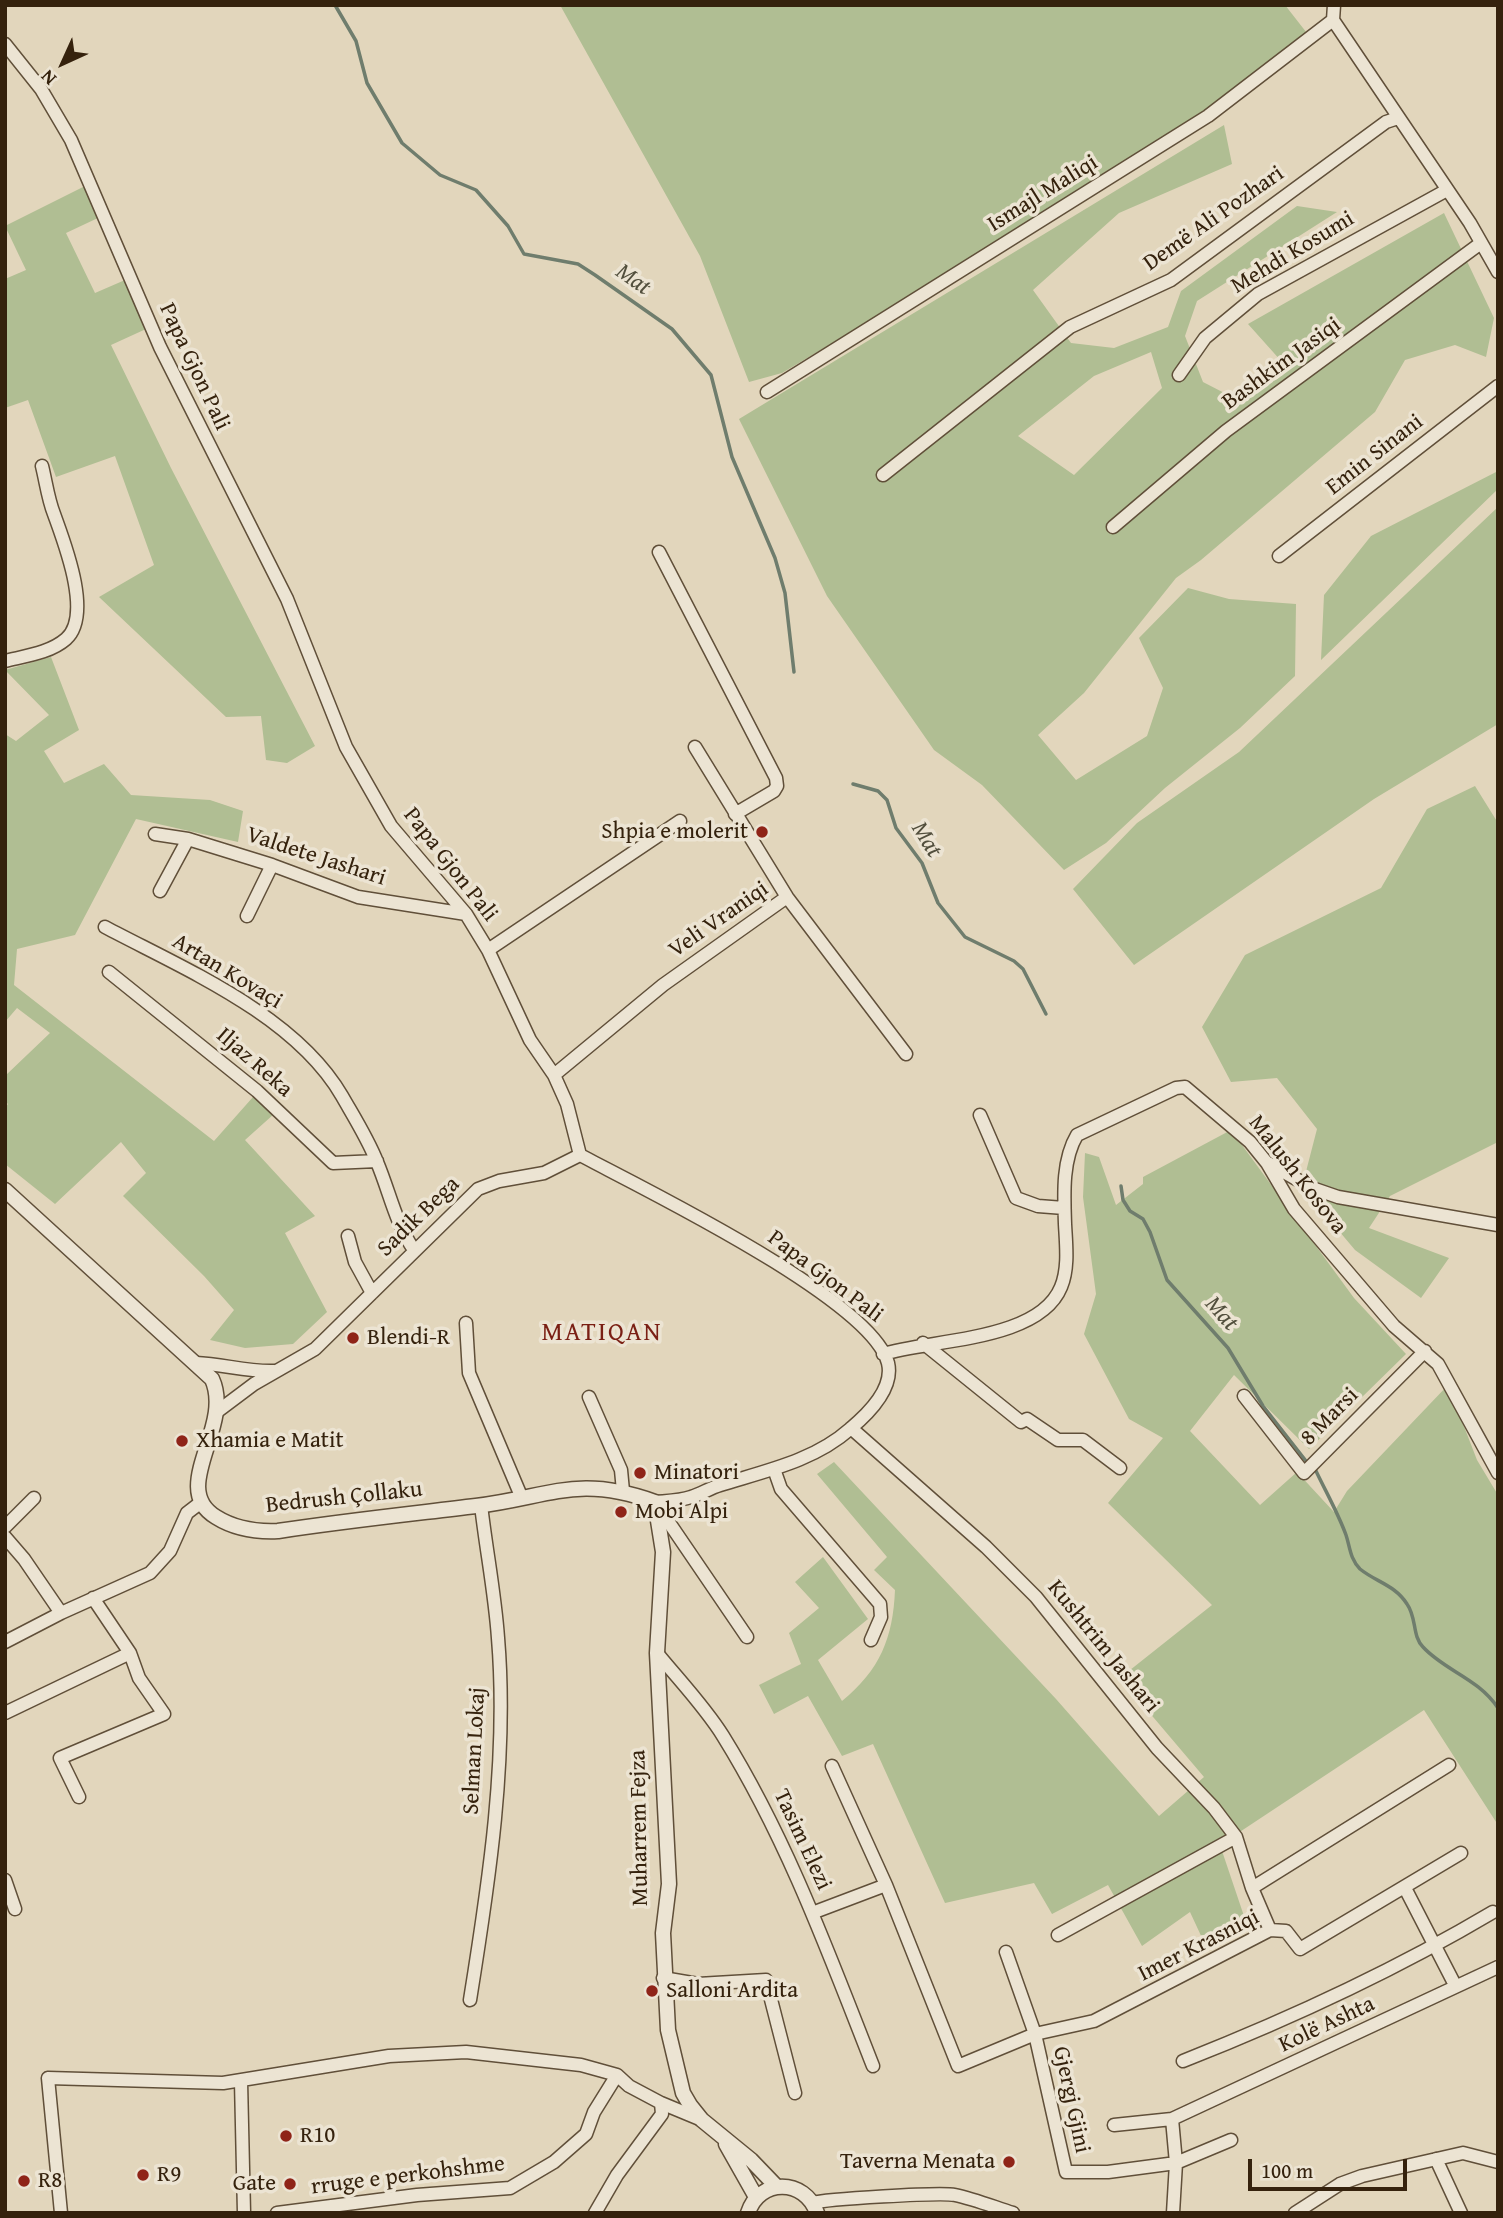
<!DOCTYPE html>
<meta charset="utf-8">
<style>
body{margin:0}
#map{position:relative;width:1503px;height:2218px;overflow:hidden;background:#e2d6bc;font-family:"Gentium Book Plus",serif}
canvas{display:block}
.frame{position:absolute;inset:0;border:7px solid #35220d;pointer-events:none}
.north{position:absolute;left:28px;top:28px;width:70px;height:70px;-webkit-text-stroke:5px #ece4d3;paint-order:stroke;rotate:225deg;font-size:19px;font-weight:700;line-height:28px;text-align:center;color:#35220d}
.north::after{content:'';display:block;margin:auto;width:24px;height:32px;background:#35220d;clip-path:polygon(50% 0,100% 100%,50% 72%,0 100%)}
.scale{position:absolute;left:1248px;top:2159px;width:159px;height:32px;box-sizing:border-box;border:4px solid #35220d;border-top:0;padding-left:9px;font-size:21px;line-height:24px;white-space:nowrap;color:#35220d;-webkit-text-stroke:5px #ece4d3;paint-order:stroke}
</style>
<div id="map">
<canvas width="1503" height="2218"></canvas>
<div class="frame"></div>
<div class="north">N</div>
<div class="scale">100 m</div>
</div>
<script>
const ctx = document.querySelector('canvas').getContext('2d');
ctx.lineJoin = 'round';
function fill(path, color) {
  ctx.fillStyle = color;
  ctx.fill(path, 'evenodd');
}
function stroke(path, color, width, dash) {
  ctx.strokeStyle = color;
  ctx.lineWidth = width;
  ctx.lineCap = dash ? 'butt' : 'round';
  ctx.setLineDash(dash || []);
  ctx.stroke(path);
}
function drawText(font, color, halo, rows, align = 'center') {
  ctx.font = font + ' "Gentium Book Plus",serif';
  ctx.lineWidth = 7;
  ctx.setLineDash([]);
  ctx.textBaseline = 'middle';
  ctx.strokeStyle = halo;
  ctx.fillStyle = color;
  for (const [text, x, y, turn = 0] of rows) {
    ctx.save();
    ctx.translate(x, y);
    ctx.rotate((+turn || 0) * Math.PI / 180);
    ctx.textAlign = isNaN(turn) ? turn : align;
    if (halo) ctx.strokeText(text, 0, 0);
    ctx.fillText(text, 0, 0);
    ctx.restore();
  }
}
const green = new Path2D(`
 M 560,5 L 1285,5 L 1310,37 L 1088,191 L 782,373 L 749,382 L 700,256 Z
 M 1224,125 L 1232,164 L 1119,213 L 1033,290 L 1071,343 L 1114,348 L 1168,327 L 1181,291 L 1297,206 L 1337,212 L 1197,301 L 1185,336 L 1203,382 L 1234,398 L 1251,382 L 1282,362 L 1248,324 L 1444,213 L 1494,318 L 1486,357 L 1455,345 L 1405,360 L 1375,412 L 1201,560 L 1176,578 L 1084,693 L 1038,735 L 1076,780 L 1147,736 L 1163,688 L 1139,638 L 1188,588 L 1229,599 L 1296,604 L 1295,676 L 1240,728 L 1165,788 L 1106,843 L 1064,870 L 982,785 L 934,750 L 827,596 L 739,419 ZM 1151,352 L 1162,388 L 1074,475 L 1018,436 L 1094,376 Z
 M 85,186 L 100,217 L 66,233 L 95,293 L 125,280 L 146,329 L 111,345 L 171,468 L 315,746 L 287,763 L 266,760 L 261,716 L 226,717 L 99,597 L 154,565 L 115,456 L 56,477 L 28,400 L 5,408 L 5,279 L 26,270 L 5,226 Z
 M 1498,471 L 1498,489 L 1321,660 L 1324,595 L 1371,536 Z
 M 1498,507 L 1498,724 L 1374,799 L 1134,965 L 1073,889 L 1137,823 L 1239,752 Z
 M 51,657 L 79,730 L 44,751 L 64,783 L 104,764 L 131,795 L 210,800 L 243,811 L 238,842 L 136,819 L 75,935 L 17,949 L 14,985 L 214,1141 L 253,1097 L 274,1114 L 245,1140 L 315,1216 L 285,1233 L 327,1312 L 293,1344 L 245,1348 L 210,1340 L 234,1310 L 204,1276 L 123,1196 L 146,1173 L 121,1142 L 55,1204 L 5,1164 L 5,1108 L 8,1104 L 5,1101 L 5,1076 L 50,1033 L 17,1008 L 5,1022 L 5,734 L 16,741 L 49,715 L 5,670 Z
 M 1475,786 L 1498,823 L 1498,1142 L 1390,1196 L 1369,1228 L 1449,1258 L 1421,1298 L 1355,1250 L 1302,1187 L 1317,1129 L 1277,1078 L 1231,1082 L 1202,1027 L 1245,955 L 1381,888 L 1427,809 Z
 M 1231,1130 L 1354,1298 L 1406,1354 L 1309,1449 L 1234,1375 L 1190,1431 L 1260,1505 L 1297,1472 L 1334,1512 L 1347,1491 L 1448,1385 L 1477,1460 L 1498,1495 L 1498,1825 L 1424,1710 L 1220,1845 L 1246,1922 L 1203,1940 L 1190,1912 L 1142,1946 L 1108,1885 L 1052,1914 L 1034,1883 L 945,1903 L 873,1744 L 842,1756 L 808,1696 L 774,1714 L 759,1685 L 801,1664 L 789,1633 L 819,1608 L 795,1582 L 823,1557 L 868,1619 L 818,1660 L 842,1701 C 880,1670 893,1638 895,1590 L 874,1570 L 887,1557 L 817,1474 L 834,1462 L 1056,1699 L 1159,1816 L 1204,1777 L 1120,1678 L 1212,1605 L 1108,1503 L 1163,1438 L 1129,1419 L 1084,1334 L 1096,1294 L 1083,1197 L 1085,1153 L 1099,1157 L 1116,1205 L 1143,1184 L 1143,1177 Z`);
const stream = new Path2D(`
 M 335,5 L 356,41 L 367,83 L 402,143 L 440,175 L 476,190 L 508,226 L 524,254 L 578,264 L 595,275 L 672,329 L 711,375 L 732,457 L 775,558 L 785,593 L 794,672
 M 853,784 L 878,791 L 887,800 L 896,828 L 922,863 L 938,903 L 965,937 L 1014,961 L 1023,969 L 1046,1014
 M 1121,1186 L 1123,1200 L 1130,1211 L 1143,1219 L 1150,1232 L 1167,1280 L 1228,1348 L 1263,1406 L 1306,1461
 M 1316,1471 C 1326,1492 1338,1513 1346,1535 C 1350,1547 1350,1559 1360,1569 C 1376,1582 1395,1585 1407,1604 C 1417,1618 1412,1636 1423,1647 C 1445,1671 1478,1678 1498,1708`);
const minor = new Path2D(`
 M 1334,5 L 1333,20 L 1470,223 L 1498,272
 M 5,44 L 41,89 L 71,140 L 160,347 L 287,599 L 346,747 L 391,826 L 466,914 L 488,950 L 530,1040 L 554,1075 L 567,1104 L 580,1155 C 642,1188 871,1299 888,1363 C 894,1388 868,1414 850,1429 C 814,1461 765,1471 720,1485 C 710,1488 701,1494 691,1497 C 680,1501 666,1501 655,1502 L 747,1637
 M 1179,375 L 1205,338 L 1258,294 L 1447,190
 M 767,392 L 1208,116 L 1333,20
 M 883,475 L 1070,327 L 1171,280 L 1386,122 L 1398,118
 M 1113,527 L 1226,431 L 1481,243
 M 659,552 L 776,778 L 777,786 L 774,791 L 735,814
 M 1279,556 L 1498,386
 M 5,661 C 25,656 50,653 66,639 C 93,615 64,542 54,514 C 48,499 46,482 42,466
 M 695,747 L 787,897 L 906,1054
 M 155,834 L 188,839 L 272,865 L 358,897 L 466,914
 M 160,891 L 188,839
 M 247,916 L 272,865
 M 105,927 C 184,969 295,1015 342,1096 C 354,1117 368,1139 377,1162 C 390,1193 395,1222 414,1250
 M 488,950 L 680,821
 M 109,972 L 257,1091 L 333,1163 L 377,1161
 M 554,1075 L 663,985 L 787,897
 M 980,1115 L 1016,1198 L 1038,1206 L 1064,1208
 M 1268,1163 L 1312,1188 L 1338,1197 L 1498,1225
 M 348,1236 L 355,1262 L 372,1293
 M 466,1323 L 469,1373 L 521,1496
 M 923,1343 L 1021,1422 L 1027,1419 L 1058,1440 L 1083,1440 L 1120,1468
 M 883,1354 C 933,1339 1039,1341 1061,1287 C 1069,1268 1066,1244 1065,1224 C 1064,1195 1062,1160 1077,1135 L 1176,1088 L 1185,1087 L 1250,1142 L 1267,1163 L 1294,1209 L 1394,1326 L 1438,1364 L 1498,1473
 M 196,1363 C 223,1364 247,1372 274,1371
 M 1244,1396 L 1304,1473 L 1425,1351
 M 589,1397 L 621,1470 L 623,1491
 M 218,1411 L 254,1384 L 315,1349 L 478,1189 L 499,1181 L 544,1173 L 580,1155
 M 851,1428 L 986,1547 L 1036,1597 L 1157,1748 L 1214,1808 L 1236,1837 L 1252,1888 L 1270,1930
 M 774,1469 L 781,1489 L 880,1604 L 881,1617 L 871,1640
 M 5,1527 L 34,1498
 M 5,1537 L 24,1559 L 61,1613
 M 5,1642 L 61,1613 L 150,1573 L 170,1551 L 187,1513 L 200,1503
 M 657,1653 C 679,1680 705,1707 723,1736 C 787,1839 829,1954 873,2066
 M 5,1713 L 130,1653
 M 832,1766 L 886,1885 L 958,2066 L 1035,2034 L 1094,2021 L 1270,1930 L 1286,1931 L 1300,1949 L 1461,1853
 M 79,1797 L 60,1758 L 164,1714 L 139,1678 L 130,1653 L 93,1598
 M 5,1880 L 15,1909
 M 1252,1888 L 1449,1765
 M 1405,1888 L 1455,1985
 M 812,1913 L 886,1885
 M 1058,1935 L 1236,1837
 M 1006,1952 L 1035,2034 L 1066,2172 L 1108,2172 L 1176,2163 L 1231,2140
 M 663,1978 L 698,1984 L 766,1980 L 795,2093
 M 470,2000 C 489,1882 508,1757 498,1638 C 495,1594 486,1549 481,1505
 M 1183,2061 C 1292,2018 1392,1972 1493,1912
 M 241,2081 L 244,2213
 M 1172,2119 L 1176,2163 L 1173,2213
 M 1114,2125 L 1172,2119 L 1498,1967
 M 1436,2159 L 1461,2213
 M 812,2203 C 826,2199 941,2192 955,2195 C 974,2199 994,2207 1013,2213
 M 61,2213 L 48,2078 L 223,2083 L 389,2056 L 466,2052 L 581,2065 L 617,2075 L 629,2086 L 661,2103
 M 277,2213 L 417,2195 L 510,2188 L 554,2162 L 586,2134 L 594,2112 L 617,2075
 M 595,2213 L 617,2175 L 662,2114 L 661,2103 L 702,2120
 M 1295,2213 L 1340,2184 L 1362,2176 L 1463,2153 L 1498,2162`);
const tertiary = new Path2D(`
 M 5,1190 L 212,1379 C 234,1427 168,1488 216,1517 C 235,1529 256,1532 278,1531 C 344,1521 410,1514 476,1506 C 550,1497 577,1474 655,1502 L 663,1552 L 657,1653 L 669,1884 L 663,1933 L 668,2030 L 683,2093 L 690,2105 L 702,2120 L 751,2160 L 776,2186
 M 726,2144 L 756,2197
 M 748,2213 C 759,2178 805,2178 817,2213`);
const markers = [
 [762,832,7,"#8f2418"],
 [353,1338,7,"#8f2418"],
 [182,1441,7,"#8f2418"],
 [640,1473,7,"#8f2418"],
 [621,1512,7,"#8f2418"],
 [652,1991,7,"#8f2418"],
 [286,2136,7,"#8f2418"],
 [1009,2162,7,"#8f2418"],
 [143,2175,7,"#8f2418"],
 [24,2181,7,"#8f2418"],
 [290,2184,7,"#8f2418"]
];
const streetNames = [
 ["Ismajl Maliqi",1043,194,-32],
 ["Demë Ali Pozhari",1214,219,-35],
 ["Mehdi Kosumi",1293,253,-31],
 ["Bashkim Jasiqi",1282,364,-36],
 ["Papa Gjon Pali",194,367,65],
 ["Emin Sinani",1375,455,-38],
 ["Valdete Jashari",316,857,18],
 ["Papa Gjon Pali",450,865,52],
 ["Veli Vraniqi",719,920,-35],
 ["Artan Kovaçi",227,972,31],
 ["Iljaz Reka",254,1063,41],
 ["Malush Kosova",1297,1175,52],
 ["Sadik Bega",419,1217,-44],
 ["Papa Gjon Pali",825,1277,37],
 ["8 Marsi",1330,1417,-45],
 ["Bedrush Çollaku",344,1498,-6],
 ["Kushtrim Jashari",1103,1647,51],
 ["Selman Lokaj",475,1751,-87],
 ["Muharrem Fejza",640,1828,-91],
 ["Tasim Elezi",802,1840,65],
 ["Imer Krasniqi",1199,1946,-27],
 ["Kolë Ashta",1327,2025,-25],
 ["Gjergj Gjini",1071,2100,78],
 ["rruge e perkohshme",408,2176,-7]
];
const poiNames = [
 ["Shpia e molerit",748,832,"right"],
 ["Blendi-R",367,1338],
 ["Xhamia e Matit",196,1441],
 ["Minatori",654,1473],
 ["Mobi Alpi",635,1512],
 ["Salloni Ardita",666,1991],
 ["R10",300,2136],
 ["Taverna Menata",995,2162,"right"],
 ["R9",157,2175],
 ["R8",38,2181],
 ["Gate",276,2184,"right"]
];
const waterNames = [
 ["Mat",633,280,35],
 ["Mat",926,840,58],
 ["Mat",1221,1314,48]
];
const quarterNames = [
 ["MATIQAN",602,1333]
];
fill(green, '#b0be93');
stroke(stream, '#6f7d6d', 3.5);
stroke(minor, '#604f39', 15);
stroke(tertiary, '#604f39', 17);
stroke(minor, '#ece4d3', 12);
stroke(tertiary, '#ece4d3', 14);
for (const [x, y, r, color] of markers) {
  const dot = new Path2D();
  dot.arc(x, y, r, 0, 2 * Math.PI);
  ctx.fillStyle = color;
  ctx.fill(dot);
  stroke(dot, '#ece4d3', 2.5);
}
drawText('23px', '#35220d', '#ece4d3', streetNames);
drawText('23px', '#35220d', '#ece4d3', poiNames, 'left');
drawText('italic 24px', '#524f3d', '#ece4d3', waterNames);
ctx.letterSpacing = '2px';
drawText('26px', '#7a1f14', '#ece4d3', quarterNames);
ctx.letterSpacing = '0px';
</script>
